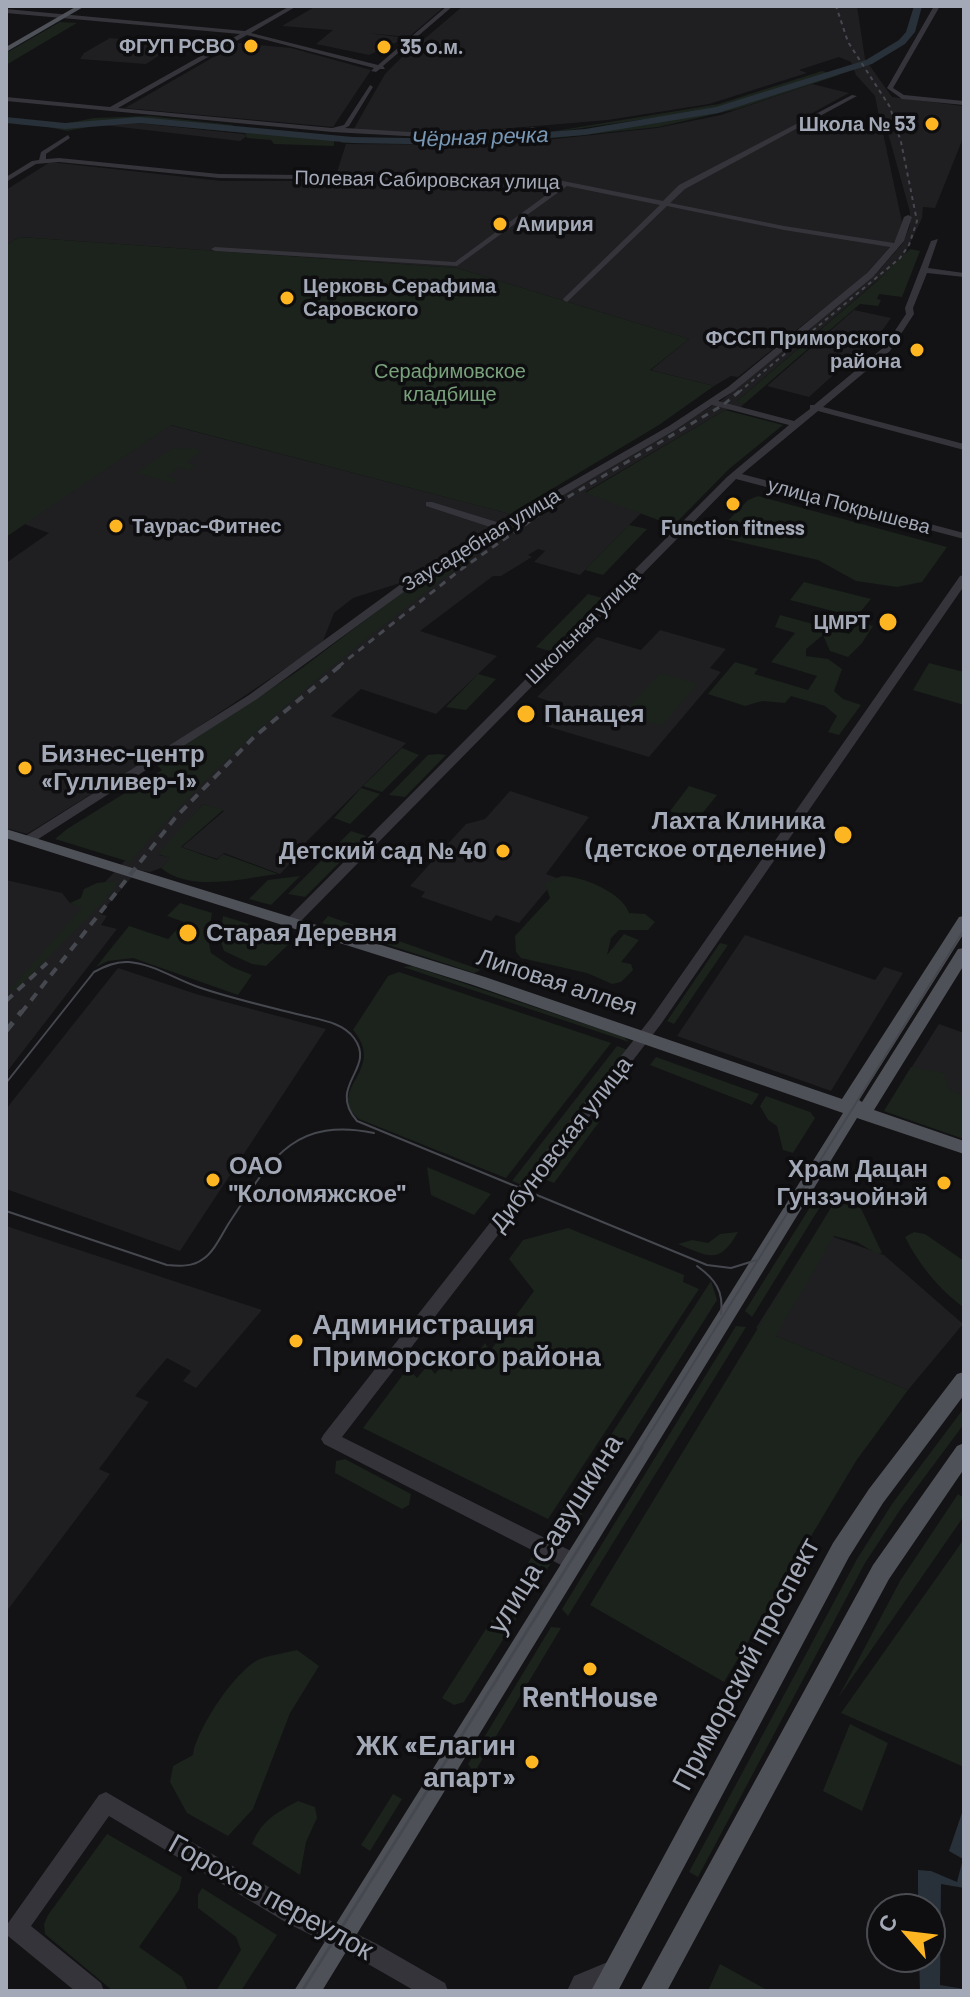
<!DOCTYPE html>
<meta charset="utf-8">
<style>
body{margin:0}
#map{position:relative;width:970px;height:1997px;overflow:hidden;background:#131315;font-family:Barlow,sans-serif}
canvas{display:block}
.frame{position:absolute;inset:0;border:8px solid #a3a9b6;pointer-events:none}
.north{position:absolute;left:866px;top:1893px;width:80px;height:80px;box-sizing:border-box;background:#0e0e10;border:2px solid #4a4c52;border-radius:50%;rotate:298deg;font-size:22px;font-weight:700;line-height:32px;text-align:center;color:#a3a9b6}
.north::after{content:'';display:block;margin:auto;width:28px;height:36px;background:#fdb522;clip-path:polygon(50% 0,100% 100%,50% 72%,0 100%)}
</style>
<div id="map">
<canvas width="970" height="1997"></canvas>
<div class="frame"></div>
<div class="north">С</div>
</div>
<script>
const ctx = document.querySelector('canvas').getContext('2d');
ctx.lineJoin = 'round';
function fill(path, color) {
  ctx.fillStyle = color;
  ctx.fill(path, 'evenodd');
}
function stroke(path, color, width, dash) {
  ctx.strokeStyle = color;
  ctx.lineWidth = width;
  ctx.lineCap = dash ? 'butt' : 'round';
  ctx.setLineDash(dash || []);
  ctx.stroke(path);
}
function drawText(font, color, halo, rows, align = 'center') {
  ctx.font = font + ' Barlow,sans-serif';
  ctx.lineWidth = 7;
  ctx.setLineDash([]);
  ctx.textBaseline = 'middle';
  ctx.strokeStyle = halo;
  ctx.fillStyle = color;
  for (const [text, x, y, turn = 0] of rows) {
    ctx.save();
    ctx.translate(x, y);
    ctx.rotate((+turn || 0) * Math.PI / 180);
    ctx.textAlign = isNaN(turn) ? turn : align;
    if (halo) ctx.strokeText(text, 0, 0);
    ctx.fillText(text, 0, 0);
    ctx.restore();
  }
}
const built = new Path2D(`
 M 316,6 L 445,6 L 409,37 L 368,33 L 406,38 L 369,55 L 316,44 L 333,30 L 282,26 Z
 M 463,6 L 857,6 L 865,59 L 892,97 L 963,106 L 963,138 L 935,208 L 923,207 L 922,218 L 903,258 L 737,401 L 744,404 L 740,408 L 725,410 L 585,492 L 641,513 L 580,575 L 534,562 L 545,551 L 538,549 L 528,555 L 532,557 L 501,576 L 493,576 L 420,631 L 497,656 L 436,714 L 361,689 L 331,716 L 406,743 L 306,842 L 304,849 L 280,874 L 224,853 L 217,859 L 182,847 L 224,811 L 203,804 L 159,855 L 171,858 L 161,868 L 150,872 L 138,870 L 100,914 L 107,916 L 101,925 L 117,929 L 6,1073 L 6,880 L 62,893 L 70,903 L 82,907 L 244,732 L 434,570 L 722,400 L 875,275 L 903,243 L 910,226 L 910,212 L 888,133 L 883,133 L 902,222 L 895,241 L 864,276 L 738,377 L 731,376 L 714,386 L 651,370 L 689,339 L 457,268 L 20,237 L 6,245 L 6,190 L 50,162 L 222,181 L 334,181 L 346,144 L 499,145 L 657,128 L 721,115 L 812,84 L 849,93 L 805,117 L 882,132 L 875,96 L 856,75 L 851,62 L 839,57 L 799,70 L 807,73 L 709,104 L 608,120 L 429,135 L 352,132 L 385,74 L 410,49 L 435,49 L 416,46 Z
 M 110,38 L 163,43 L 172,47 L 146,64 L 80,59 L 84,53 Z
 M 238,43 L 291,48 L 371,70 L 333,127 L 125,108 Z
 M 128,122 L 243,134 L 247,136 L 240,141 L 103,125 Z
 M 854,310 L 891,318 L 881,332 L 809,397 L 767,386 Z
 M 170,425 L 514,515 L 400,583 L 353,598 L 334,613 L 323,641 L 305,655 L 191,732 L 27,834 L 6,828 L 6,563 L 49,533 L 24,524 Z
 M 660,630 L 726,649 L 710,668 L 721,672 L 649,757 L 546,726 L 564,706 L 537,697 L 597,637 L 641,650 Z
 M 510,791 L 589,817 L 546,874 L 557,878 L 519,923 L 496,915 L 491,921 L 421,897 L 425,892 L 410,886 L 466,824 L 485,819 Z
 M 745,935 L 875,980 L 884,967 L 903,973 L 831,1091 L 677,1036 Z
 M 118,968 L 196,994 L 326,1029 L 180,1251 L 6,1189 L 6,1109 Z
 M 939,1024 L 964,1033 L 964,1139 L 884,1111 Z
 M 6,1226 L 262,1310 L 196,1388 L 183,1381 L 191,1371 L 167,1358 L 135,1396 L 149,1402 L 99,1469 L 110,1474 L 6,1612 Z
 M 817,1231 L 884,1255 L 963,1324 L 908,1390 L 756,1328 Z`);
const green = new Path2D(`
 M 60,22 L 77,23 L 6,65 L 6,53 Z
 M 822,71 L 829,73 L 716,109 L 519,137 L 719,104 Z
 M 833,74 L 839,75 L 737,109 L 658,127 L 499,144 L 341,143 L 343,140 L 459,142 L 591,131 L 720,110 Z
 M 149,116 L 233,125 L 232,129 L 334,138 L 334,146 L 274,144 L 271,140 L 247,138 L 245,133 L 121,121 L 67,131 L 48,127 L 94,118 Z
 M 20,237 L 457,268 L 689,339 L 650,370 L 714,386 L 659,425 L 510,514 L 171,425 L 6,537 L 6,245 Z
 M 910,249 L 920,251 L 902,297 L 879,294 L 877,299 L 881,300 L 878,306 L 860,304 L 744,404 L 736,402 L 876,282 Z
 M 725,410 L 783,425 L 729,469 L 671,528 L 664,526 L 661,521 L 585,493 Z
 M 173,448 L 197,449 L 201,452 L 187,462 L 195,465 L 189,470 L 179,467 L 167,476 L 177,480 L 173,483 L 137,473 Z
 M 758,496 L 947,547 L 922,582 L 897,587 L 856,581 L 818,560 L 713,536 L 748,500 Z
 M 534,512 C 531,519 463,563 448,575 C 333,663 224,751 130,862 L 55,839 L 67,829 L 162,770 L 156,764 L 298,671 L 421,578 Z
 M 629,525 L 647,529 L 603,575 L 585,570 Z
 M 804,582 L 871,599 L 856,617 L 790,600 Z
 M 588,594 L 602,598 L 550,651 L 536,647 Z
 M 780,615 L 849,634 L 859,622 L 873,626 L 862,643 L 848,657 L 830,651 L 823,635 L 806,649 L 806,656 L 828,659 L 842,669 L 834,691 L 843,699 L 861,705 L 839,735 L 828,732 L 837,716 L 825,706 L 791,696 L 785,703 L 762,701 L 745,706 L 708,694 L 735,662 L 758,669 L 754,674 L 808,690 L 817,676 L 771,662 L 795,633 L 775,627 Z
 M 929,663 L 964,672 L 964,705 L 913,690 Z
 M 660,673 L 697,684 L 662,726 L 623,714 Z
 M 478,674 L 496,679 L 466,710 L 446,707 Z
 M 402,748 L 419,755 L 382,792 L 363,786 Z
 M 438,754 L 446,755 L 405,797 L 389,795 L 428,755 Z
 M 689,786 L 717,795 L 697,820 L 670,811 Z
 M 361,788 L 380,794 L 350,824 L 334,818 Z
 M 203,804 L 223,810 L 181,847 L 217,860 L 223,854 L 278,874 C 243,878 191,893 161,868 L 170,858 L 158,854 Z
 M 351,831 L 366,836 L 305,897 L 288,894 Z
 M 300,876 L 271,905 L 249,899 L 268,880 Z
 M 562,876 C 582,876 623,893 629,913 L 645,914 L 655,922 L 648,930 L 619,930 L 611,938 L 607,955 L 624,934 L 639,940 L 621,962 L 631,964 L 633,970 L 621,982 L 612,984 L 587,973 L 521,958 L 516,952 L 515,936 L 550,898 L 545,883 Z
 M 114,881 L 118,883 L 107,898 L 18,988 L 9,991 L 82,908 L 70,903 L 81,898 L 84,889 L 97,883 Z
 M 180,903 L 212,913 L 208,939 L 211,953 L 232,967 L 252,975 L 238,995 L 133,958 L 108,961 L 96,967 L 129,926 L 168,939 L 184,922 L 167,916 Z
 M 223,916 L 295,938 L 266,966 L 252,964 L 224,951 L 220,939 Z
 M 328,916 L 481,970 L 474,973 L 322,923 Z
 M 720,943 L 728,945 L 674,1024 L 667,1021 Z
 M 412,966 L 624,1037 L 629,1042 L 403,967 Z
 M 399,972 L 611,1043 L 506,1178 L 359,1119 C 324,1089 388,1071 353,1030 L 388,976 Z
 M 617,1046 L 628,1050 L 522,1185 L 512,1181 Z
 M 656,1057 L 759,1094 L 752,1105 L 650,1065 Z
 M 911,1067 L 944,1073 L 948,1088 L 964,1097 L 964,1139 L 884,1111 Z
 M 766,1096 L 810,1112 L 815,1118 L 793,1153 L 783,1150 L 777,1126 L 768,1120 L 760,1106 Z
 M 594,1115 L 602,1118 L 554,1183 L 544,1179 Z
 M 427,1167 L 491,1194 L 474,1215 L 431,1195 Z
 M 841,1191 L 857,1200 L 882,1253 L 877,1254 L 857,1242 L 834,1236 L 776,1336 L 908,1390 L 856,1461 L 724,1682 L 590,1605 Z
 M 812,1204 L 820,1207 L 752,1317 L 745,1311 Z
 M 568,1228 L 684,1275 L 683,1282 L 699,1289 L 548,1519 L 363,1428 L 408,1368 L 417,1378 L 428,1365 L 435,1374 L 445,1361 L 451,1372 L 465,1354 L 472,1361 L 485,1343 L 490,1351 L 534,1291 L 509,1259 L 523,1240 Z
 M 738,1232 C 719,1265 710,1257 678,1244 L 692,1240 L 708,1243 L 720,1234 Z
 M 914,1232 L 925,1234 L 964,1261 L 964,1308 C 938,1288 919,1265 905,1237 Z
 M 711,1281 L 717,1300 L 563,1544 L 544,1538 Z
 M 736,1326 L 746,1327 L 568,1616 L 562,1609 Z
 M 964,1408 L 964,1424 L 900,1510 L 865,1563 L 698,1877 L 689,1872 L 857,1559 L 892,1504 Z
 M 345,1459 L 411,1494 L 409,1505 L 402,1509 L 335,1473 L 336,1461 Z
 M 958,1494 L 964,1498 L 964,1516 L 838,1698 L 900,1581 Z
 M 964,1539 L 964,1767 L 841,1713 Z
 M 535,1552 L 548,1558 L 551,1563 L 464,1702 L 454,1705 L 442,1698 Z
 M 551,1627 L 561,1628 L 474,1773 L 468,1764 Z
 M 297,1650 L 319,1666 L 290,1713 L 253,1809 L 228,1836 L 187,1813 L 170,1782 L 173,1766 L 193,1755 C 196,1730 236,1669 260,1659 C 271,1655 285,1653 297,1650 Z
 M 850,1724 L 888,1743 L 862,1811 L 823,1791 Z
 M 393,1794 L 402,1799 L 370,1851 L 361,1845 Z
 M 298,1801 L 315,1807 L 317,1818 L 306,1842 L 300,1875 L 252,1844 C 262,1820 276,1813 298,1801 Z
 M 107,1834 L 182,1877 L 179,1890 L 139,1947 L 182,1977 L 188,1991 L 113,1991 L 45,1934 L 44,1924 L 48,1915 Z
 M 202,1888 L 277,1935 L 241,1991 L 216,1991 L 241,1950 L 236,1937 L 198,1908 L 198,1895 Z
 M 720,1964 L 769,1991 L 708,1991 Z`);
const water = new Path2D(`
 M 964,1807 L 964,1991 L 920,1991 L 919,1957 L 930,1957 L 930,1909 L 918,1909 L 918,1870 L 931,1871 L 957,1882 L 963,1859 L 949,1851 Z`);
const pier = new Path2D(`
 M 941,1884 L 964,1888 L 964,1989 L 940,1985 Z`);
const river = new Path2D(`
 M 914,6 L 922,6 L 915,32 L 905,44 L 872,64 L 718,113 L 585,135 L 459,145 L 353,143 L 139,123 L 65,129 L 6,123 L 6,117 L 65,123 L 139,117 L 353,137 L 459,139 L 585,129 L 716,107 L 866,60 L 899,40 L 906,32 Z`);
const minor = new Path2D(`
 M 290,6 L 297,6 L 251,33 L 378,65 L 447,6 L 453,6 L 383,66 L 385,69 L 380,69 L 376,72 L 371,71 L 374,68 L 247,35 L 118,108 L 332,128 L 344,125 L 370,85 L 373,87 L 349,126 L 345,128 L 442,134 L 536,127 L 539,129 L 442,138 L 332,132 L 6,101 L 6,97 L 110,107 L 240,34 L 6,13 L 6,9 L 245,31 Z
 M 934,6 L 940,6 L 893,88 L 904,95 L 964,101 L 964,105 L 902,99 L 887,88 Z
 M 852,95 L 857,96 L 685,189 L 670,203 L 784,226 L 894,243 L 904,217 L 908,215 L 912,217 L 904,241 L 873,277 L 734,391 L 718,401 L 794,421 L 810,409 L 810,405 L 814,405 L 884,347 L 906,314 L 905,308 L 931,241 L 938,239 L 928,268 L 964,273 L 964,277 L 927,273 L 913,308 L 914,314 L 890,351 L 823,407 L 964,444 L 964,450 L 818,411 L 742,474 L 964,533 L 964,539 L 736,479 L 297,925 L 287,925 L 285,922 L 287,919 L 727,477 L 789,425 L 712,405 L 675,430 L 431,572 L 257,699 L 32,843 L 24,843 L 22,840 L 24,837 L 249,695 L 423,568 L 493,528 L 426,506 L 426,502 L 432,502 L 500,523 L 669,426 L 728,387 L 867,273 L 890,247 L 784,230 L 667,206 L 567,302 L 563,300 L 564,298 L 660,205 L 567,186 L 457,266 L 215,251 L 211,249 L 215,247 L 455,262 L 560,185 L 548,182 L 219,178 L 59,162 L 36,164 L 6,182 L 6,177 L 32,161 L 39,160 L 41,152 L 68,135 L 70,138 L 46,154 L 46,159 L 59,158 L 219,174 L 548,178 L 663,201 L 679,185 Z
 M 964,575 L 964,586 L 661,1024 L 342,1437 L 581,1556 L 583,1562 L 581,1568 L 574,1571 L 567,1568 L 324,1444 L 321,1439 L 324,1434 L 651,1018 L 960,576 Z
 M 106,1792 L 303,1907 L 377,1944 L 445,1983 L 448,1991 L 415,1991 L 361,1960 L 287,1923 L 109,1816 L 31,1926 L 101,1983 L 104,1991 L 75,1991 L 8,1936 L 6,1926 L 99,1795 Z
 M 615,1959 L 623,1962 L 626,1970 L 623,1978 L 592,1991 L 567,1991 L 574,1976 Z`);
const major = new Path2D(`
 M 77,6 L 85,6 L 6,52 L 6,47 Z
 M 6,829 L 485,977 L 842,1099 L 959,917 L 964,916 L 964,933 L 859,1100 L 862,1102 L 958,949 L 964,948 L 964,965 L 874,1110 L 964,1141 L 964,1154 L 857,1118 L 322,1991 L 294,1991 L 843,1113 L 473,985 L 6,838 Z
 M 964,1372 L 964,1395 L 883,1503 L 849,1557 L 618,1991 L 591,1991 L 833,1543 L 869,1489 L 957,1374 Z
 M 964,1443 L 964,1469 L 889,1579 L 667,1991 L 640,1991 L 873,1565 L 957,1446 Z`);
const tramFar1 = new Path2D(`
 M 6,1083 L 94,972 C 105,966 116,961 129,962 C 153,964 175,979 198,987 C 233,999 269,1007 305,1016 C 322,1020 343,1023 354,1038 C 377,1069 326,1085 357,1121 L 707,1265 L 731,1268 L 757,1260
 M 6,1211 L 167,1265 C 179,1266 193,1267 203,1259 C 214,1252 222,1234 229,1223 C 269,1163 291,1116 374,1133
 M 697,1266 C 715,1279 724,1291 721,1314
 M 640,1449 L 964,930`);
const tram = new Path2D(`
 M 302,1991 L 642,1447`);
const railFar3 = new Path2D(`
 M 739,392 L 900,258 L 909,245 L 917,221 L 901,142 L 890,107 L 848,42 L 836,6`);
const railFar2 = new Path2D(`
 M 338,667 L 460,570 L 546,510 L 723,405 L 741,390`);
const railFar1 = new Path2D(`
 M 6,1001 L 47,963
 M 21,1013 L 175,818 L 254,737 L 341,665`);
const rail = new Path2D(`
 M 6,1031 L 22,1011`);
const markers = [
 [251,46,8,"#fdb522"],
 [384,47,8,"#fdb522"],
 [932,124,8,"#fdb522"],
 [500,224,8,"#fdb522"],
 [287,298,8,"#fdb522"],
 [917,350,8,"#fdb522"],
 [733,504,8,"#fdb522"],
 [116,526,8,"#fdb522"],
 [888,622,10,"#fdb522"],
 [526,714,10,"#fdb522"],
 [25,768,8,"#fdb522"],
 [843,835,10,"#fdb522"],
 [503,851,8,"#fdb522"],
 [188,933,10,"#fdb522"],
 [213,1180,8,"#fdb522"],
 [944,1183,8,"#fdb522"],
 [296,1341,8,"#fdb522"],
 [590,1669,8,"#fdb522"],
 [532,1762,8,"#fdb522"]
];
const farPoinames = [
 ["ФГУП РСВО",235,46],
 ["35 о.м.",400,47,"left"],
 ["Школа № 53",916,124],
 ["Амирия",516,224,"left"],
 ["Церковь Серафима",303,286,"left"],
 ["Саровского",303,309,"left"],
 ["ФССП Приморского",901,338],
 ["района",901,361],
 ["Таурас-Фитнес",132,526,"left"],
 ["Function fitness",733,528,"center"],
 ["ЦМРТ",870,622]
];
const farStreetnames = [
 ["Полевая Сабировская улица",427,180,1],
 ["улица Покрышева",849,506,15],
 ["Заусадебная улица",481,540,-31],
 ["Школьная улица",583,627,-45]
];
const farParknames = [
 ["Серафимовское",450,371],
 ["кладбище",450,394]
];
const farWaternames = [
 ["Чёрная речка",480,137,-2]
];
const poiNames = [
 ["Панацея",544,714],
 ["Бизнес-центр",41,754],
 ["«Гулливер-1»",41,782],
 ["Лахта Клиника",825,821,"right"],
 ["(детское отделение)",825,849,"right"],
 ["Детский сад № 40",487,851,"right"],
 ["Старая Деревня",206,933],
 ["ОАО",229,1166],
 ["\"Коломяжское\"",229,1194],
 ["Храм Дацан",928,1169,"right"],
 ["Гунзэчойнэй",928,1197,"right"]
];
const streetNames = [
 ["Липовая аллея",557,982,18],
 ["Дибуновская улица",561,1144,-52]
];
const nearPoinames = [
 ["Администрация",312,1325],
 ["Приморского района",312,1357],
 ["RentHouse",590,1698,"center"],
 ["ЖК «Елагин",516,1746,"right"],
 ["апарт»",516,1778,"right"]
];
const nearStreetnames = [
 ["улица Савушкина",555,1534,-58],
 ["Приморский проспект",746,1664,-62],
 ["Горохов переулок",271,1897,29]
];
fill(built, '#1f1f22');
fill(green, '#1b231c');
fill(water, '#283139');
fill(pier, '#131315');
fill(river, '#283139');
fill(minor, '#34343a');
fill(major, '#4f5159');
stroke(tramFar1, '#46484f', 2);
stroke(tram, '#46484f', 3);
stroke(railFar3, '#46484f', 2, [4, 4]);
stroke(railFar2, '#46484f', 3, [7, 6]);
stroke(railFar1, '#46484f', 4, [9, 7]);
stroke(rail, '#46484f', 5, [11, 9]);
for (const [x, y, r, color] of markers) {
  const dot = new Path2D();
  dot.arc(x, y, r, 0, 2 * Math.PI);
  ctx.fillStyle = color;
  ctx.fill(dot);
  stroke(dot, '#0e0e10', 3);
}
drawText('bold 20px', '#a3a9b6', '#0e0e10', farPoinames, 'right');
drawText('20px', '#a3a9b6', '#0e0e10', farStreetnames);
drawText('20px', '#79a27c', '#0e0e10', farParknames);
drawText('italic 22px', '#7897b4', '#0e0e10', farWaternames);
drawText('bold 24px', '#a3a9b6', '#0e0e10', poiNames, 'left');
drawText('24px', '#a3a9b6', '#0e0e10', streetNames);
drawText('bold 28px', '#a3a9b6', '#0e0e10', nearPoinames, 'left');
drawText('28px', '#a3a9b6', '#0e0e10', nearStreetnames);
</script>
